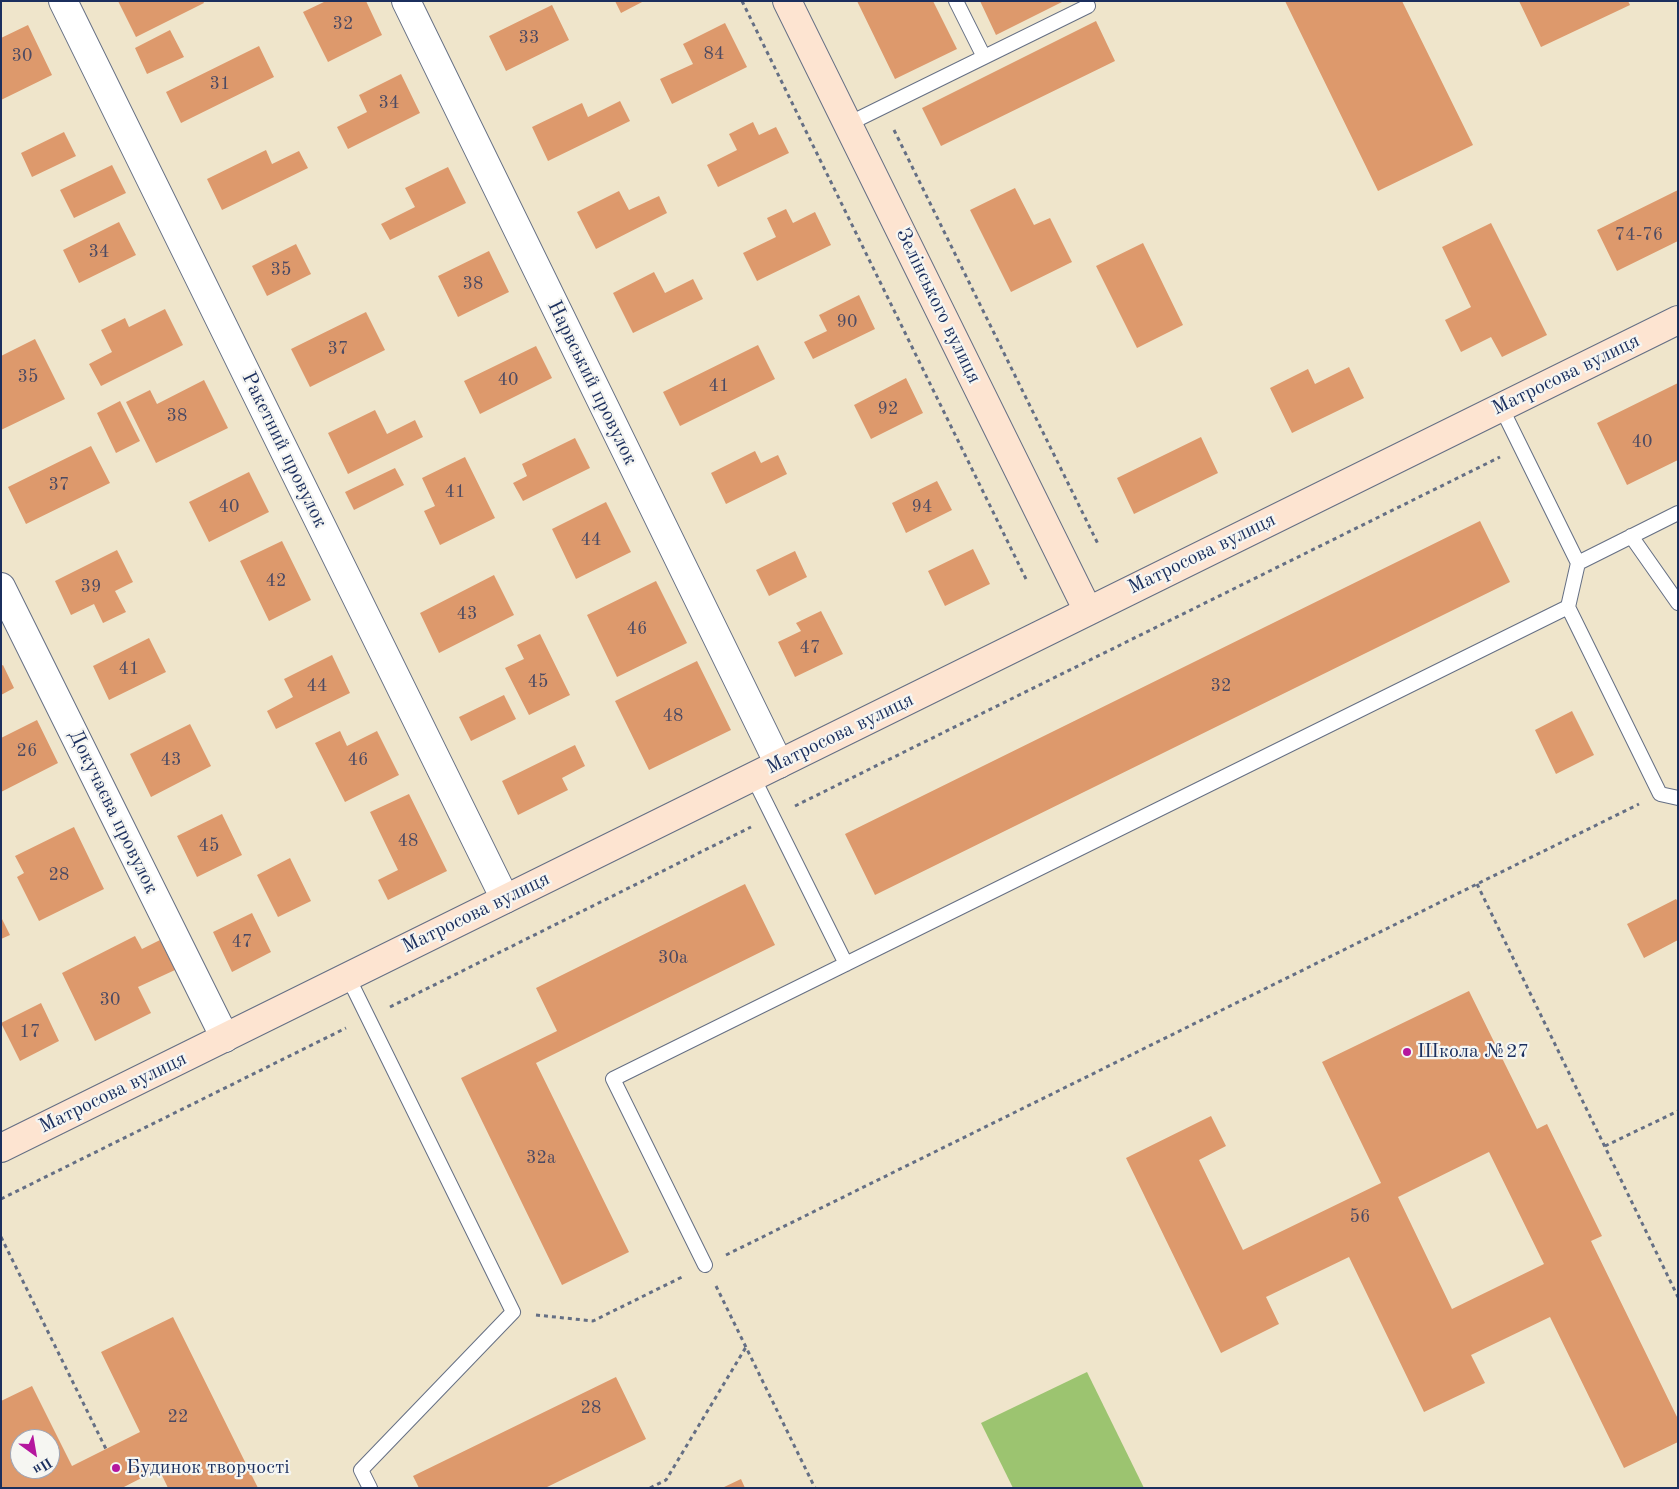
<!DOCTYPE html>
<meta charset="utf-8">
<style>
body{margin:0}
#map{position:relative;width:1679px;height:1489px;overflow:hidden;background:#efe5cb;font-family:"Old Standard TT",serif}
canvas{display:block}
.frame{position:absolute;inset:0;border:2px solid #1b2f5e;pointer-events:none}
.north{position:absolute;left:10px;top:1429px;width:50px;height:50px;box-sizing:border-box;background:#f6f6f2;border:1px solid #9ea6b7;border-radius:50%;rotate:148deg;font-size:14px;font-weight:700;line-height:20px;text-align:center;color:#1b2f5e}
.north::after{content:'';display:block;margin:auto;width:18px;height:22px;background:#b5179e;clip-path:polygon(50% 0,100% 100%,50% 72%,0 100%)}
</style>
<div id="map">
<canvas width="1679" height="1489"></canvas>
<div class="frame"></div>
<div class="north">Пн</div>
</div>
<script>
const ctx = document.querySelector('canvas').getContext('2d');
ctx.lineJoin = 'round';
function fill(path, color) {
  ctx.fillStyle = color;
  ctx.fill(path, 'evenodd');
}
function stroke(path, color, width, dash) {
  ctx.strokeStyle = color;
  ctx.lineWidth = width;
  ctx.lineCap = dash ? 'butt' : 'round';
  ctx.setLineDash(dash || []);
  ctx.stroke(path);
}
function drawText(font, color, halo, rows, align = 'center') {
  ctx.font = font + ' "Old Standard TT",serif';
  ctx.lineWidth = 4.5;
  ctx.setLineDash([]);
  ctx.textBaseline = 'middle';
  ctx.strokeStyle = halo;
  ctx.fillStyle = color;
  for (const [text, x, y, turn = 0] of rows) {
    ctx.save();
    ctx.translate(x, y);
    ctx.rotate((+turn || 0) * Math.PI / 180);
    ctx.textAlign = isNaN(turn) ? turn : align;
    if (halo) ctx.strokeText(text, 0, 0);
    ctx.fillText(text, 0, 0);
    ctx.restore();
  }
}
const green = new Path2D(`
 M 1087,1372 L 1144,1488 L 1013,1488 L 981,1423 Z`);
const building = new Path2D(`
 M 118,1 L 203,1 L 204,3 L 136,37 Z
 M 326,1 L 366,1 L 382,35 L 328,62 L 303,12 Z
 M 615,1 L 644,1 L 621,13 Z
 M 857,1 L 933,1 L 957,49 L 895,79 Z
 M 980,1 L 1064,1 L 996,35 Z
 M 1285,1 L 1402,1 L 1473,145 L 1378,191 Z
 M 1519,1 L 1628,1 L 1630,5 L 1541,47 Z
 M 552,5 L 569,40 L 506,71 L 489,36 Z
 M 1096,21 L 1115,61 L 941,146 L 922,108 Z
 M 725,23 L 747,67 L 672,104 L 660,79 L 693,64 L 683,44 Z
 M 28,25 L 52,75 L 1,100 L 1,38 Z
 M 170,30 L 184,57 L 147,74 L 135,48 Z
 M 259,46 L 274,77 L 181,123 L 166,92 Z
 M 401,74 L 420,113 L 348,149 L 337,127 L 367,112 L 359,95 Z
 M 620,101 L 630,121 L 548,161 L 532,127 L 582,103 L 588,117 Z
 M 753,122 L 759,135 L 776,127 L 789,153 L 718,187 L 707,165 L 737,150 L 729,134 Z
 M 64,132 L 76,156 L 32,177 L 21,153 Z
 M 266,150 L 272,164 L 299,151 L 308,168 L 222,210 L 207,179 Z
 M 112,165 L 126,193 L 74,218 L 60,190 Z
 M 448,167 L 466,203 L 390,240 L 381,224 L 415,207 L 405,188 Z
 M 1015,188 L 1034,225 L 1050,218 L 1072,262 L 1011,292 L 970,210 Z
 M 1678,190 L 1678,241 L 1617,271 L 1597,230 Z
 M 619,191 L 629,210 L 659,196 L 667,213 L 596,249 L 577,212 Z
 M 786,209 L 793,223 L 815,212 L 831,245 L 757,281 L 743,253 L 776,237 L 767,218 Z
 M 119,222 L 136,255 L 79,283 L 63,250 Z
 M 1491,223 L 1547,335 L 1502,357 L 1491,337 L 1461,352 L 1445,320 L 1471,307 L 1442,247 Z
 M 1143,243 L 1183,325 L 1137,348 L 1096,266 Z
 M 296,244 L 311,274 L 267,296 L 252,266 Z
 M 489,251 L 509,292 L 458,317 L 438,276 Z
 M 654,272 L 665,293 L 693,279 L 703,299 L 633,333 L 613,293 Z
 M 859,295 L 875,329 L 813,359 L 804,342 L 827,331 L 819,315 Z
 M 165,309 L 183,345 L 101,386 L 89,364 L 112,352 L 101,330 L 125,318 L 129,327 Z
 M 366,312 L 385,350 L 310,387 L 291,349 Z
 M 35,339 L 65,399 L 1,430 L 1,356 Z
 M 758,345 L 775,379 L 680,426 L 663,392 Z
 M 536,346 L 552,378 L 480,414 L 464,381 Z
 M 1349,367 L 1364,398 L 1292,433 L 1270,388 L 1308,369 L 1315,384 Z
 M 906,378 L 923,413 L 871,439 L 854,405 Z
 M 204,380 L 228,428 L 156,463 L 126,402 L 150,390 L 157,404 Z
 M 1678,383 L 1678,460 L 1627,485 L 1597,423 Z
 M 120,401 L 140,441 L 116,453 L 97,413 Z
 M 375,410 L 387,434 L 415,420 L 423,437 L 348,474 L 328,433 Z
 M 1201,437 L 1218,473 L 1134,514 L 1117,478 Z
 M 575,438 L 590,468 L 523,501 L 513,483 L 527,476 L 522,464 Z
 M 91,446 L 110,483 L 26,524 L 8,487 Z
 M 755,451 L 761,463 L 778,455 L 787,474 L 726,504 L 711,473 Z
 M 465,457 L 495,518 L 440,545 L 424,511 L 435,506 L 422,478 Z
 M 395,468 L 404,485 L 354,510 L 345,492 Z
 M 249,472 L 269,512 L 209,542 L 189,502 Z
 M 937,481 L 952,510 L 906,533 L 892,503 Z
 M 606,502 L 631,552 L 576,579 L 552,529 Z
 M 1480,521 L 1510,582 L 875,895 L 845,834 Z
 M 282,541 L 311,600 L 269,621 L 240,561 Z
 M 973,549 L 990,584 L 945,606 L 928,571 Z
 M 117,550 L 133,582 L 115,591 L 126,612 L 103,623 L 94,604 L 71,615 L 55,581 Z
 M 795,551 L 807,577 L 769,596 L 756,570 Z
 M 494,575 L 514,615 L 439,653 L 420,613 Z
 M 656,581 L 687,643 L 617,677 L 587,615 Z
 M 821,611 L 843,654 L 795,677 L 778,642 L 801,631 L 796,623 Z
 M 540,634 L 570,695 L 529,715 L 505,668 L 524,659 L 517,645 Z
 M 149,638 L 166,672 L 109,700 L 93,666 Z
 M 332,655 L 350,693 L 276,729 L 267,711 L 293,697 L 284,679 Z
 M 697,661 L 731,730 L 649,770 L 615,701 Z
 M 3,665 L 14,688 L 1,695 L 1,666 Z
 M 504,695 L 516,719 L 471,741 L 459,717 Z
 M 1572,711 L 1594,755 L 1556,774 L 1535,730 Z
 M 37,720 L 58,763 L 1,792 L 1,738 Z
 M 190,724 L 211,766 L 151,797 L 130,754 Z
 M 340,731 L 347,746 L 377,731 L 399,775 L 345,802 L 315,743 Z
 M 575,745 L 585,766 L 562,778 L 568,790 L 518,815 L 502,781 Z
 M 409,794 L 447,871 L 388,900 L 378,880 L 398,870 L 370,812 Z
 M 222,814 L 242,855 L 197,877 L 177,836 Z
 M 74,827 L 104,889 L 39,921 L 17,877 L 24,873 L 15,856 Z
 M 290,858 L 311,901 L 278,917 L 257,875 Z
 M 745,884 L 775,945 L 536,1063 L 629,1252 L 562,1285 L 461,1078 L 557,1031 L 536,988 Z
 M 1676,899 L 1678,902 L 1678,940 L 1644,958 L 1627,924 Z
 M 252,913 L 271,952 L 232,972 L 213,932 Z
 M 1,917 L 10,935 L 1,939 Z
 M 135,936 L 142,949 L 160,940 L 175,970 L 138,987 L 151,1013 L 95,1041 L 62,973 Z
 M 1469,991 L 1537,1129 L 1547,1124 L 1602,1236 L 1591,1241 L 1678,1419 L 1678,1442 L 1624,1468 L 1550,1317 L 1471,1355 L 1485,1383 L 1424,1412 L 1349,1257 L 1266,1297 L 1279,1324 L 1221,1353 L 1126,1158 L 1211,1116 L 1226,1146 L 1199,1160 L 1243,1250 L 1381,1183 L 1322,1062 ZM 1489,1152 L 1544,1264 L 1452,1309 L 1398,1197 Z
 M 41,1003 L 59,1041 L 20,1061 L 1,1023 Z
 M 173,1317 L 258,1488 L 168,1488 L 159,1469 L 122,1488 L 1,1488 L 1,1401 L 32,1386 L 72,1466 L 140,1432 L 101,1352 ZM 20,1439 L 50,1439 L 50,1469 L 20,1469 Z
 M 616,1377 L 646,1439 L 545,1488 L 419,1488 L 413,1476 Z
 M 741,1479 L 745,1488 L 722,1488 Z`);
const path = new Path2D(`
 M 742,1 L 1026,579
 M 894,130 L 1098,544
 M 795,806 L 1500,457
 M 1477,884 L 1678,1297
 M 390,1007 L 751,827
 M 1605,1146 L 1678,1111
 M 1,1199 L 346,1028
 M 1,1237 L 106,1449
 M 726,1255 L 1639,804
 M 716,1286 L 815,1488
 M 536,1315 L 593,1321 L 684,1276
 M 650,1488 L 666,1480 L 746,1347`);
const lane = new Path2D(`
 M 956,1 L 984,57
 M 848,124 L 1088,6
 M 1501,407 L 1578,563 L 1568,607 L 1660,794 L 1678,798
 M 1631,536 L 1678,603
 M 1578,563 L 1678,513
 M 753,777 L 846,964
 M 348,977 L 513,1312 L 361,1470 L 370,1488
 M 705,1265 L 613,1079 L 1568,607`);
const street = new Path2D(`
 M 63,1 L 505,899
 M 406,1 L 779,764
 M 1,587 L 225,1038`);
const secondary = new Path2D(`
 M 787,1 L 1088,611
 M 1,1148 L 1678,320`);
const markers = [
 [1407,1052,5,"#b5179e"],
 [116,1468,5,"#b5179e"]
];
const numberNames = [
 ["32",343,24],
 ["33",529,38],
 ["84",714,54],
 ["30",22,56],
 ["31",220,84],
 ["34",389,103],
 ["74-76",1639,235],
 ["34",99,252],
 ["35",281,270],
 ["38",473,284],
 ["90",847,322],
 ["37",338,349],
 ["35",28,377],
 ["40",508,380],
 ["41",719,386],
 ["92",888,409],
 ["38",177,416],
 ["40",1642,442],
 ["37",59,485],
 ["41",455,492],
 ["40",229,507],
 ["94",922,507],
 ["44",591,540],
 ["42",276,581],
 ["39",91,587],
 ["43",467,614],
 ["46",637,629],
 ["47",810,648],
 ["41",129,669],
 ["45",538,682],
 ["44",317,686],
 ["32",1221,686],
 ["48",673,716],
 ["26",27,751],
 ["43",171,760],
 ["46",358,760],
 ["48",408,841],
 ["45",209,846],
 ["28",59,875],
 ["47",242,942],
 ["30а",673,958],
 ["30",110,1000],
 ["17",30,1032],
 ["32а",541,1158],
 ["56",1360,1217],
 ["28",591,1408],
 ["22",178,1417]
];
const streetNames = [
 ["Зелінського вулиця",938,306,64],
 ["Матросова вулиця",1566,375,-26],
 ["Нарвський провулок",592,383,64],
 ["Ракетний провулок",284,450,64],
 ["Матросова вулиця",1202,554,-26],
 ["Матросова вулиця",840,734,-26],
 ["Докучаєва провулок",113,812,64],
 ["Матросова вулиця",476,913,-26],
 ["Матросова вулиця",113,1093,-26]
];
const poiNames = [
 ["Школа №27",1417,1052],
 ["Будинок творчості",126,1468]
];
fill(green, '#9cc470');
fill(building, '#dd996c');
stroke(lane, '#656f84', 16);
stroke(street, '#656f84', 30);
stroke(secondary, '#656f84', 30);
stroke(path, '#656f84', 3, [4, 4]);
stroke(lane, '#fff', 14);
stroke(street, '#fff', 28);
stroke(secondary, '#fde4d1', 28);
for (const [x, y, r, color] of markers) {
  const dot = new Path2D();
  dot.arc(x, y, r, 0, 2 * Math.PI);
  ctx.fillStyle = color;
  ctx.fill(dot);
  stroke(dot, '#f6f6f2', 2);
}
drawText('18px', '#4c4a62', null, numberNames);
drawText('20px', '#1b2f5e', '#f6f6f2', streetNames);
drawText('20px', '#1b2f5e', '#f6f6f2', poiNames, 'left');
</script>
